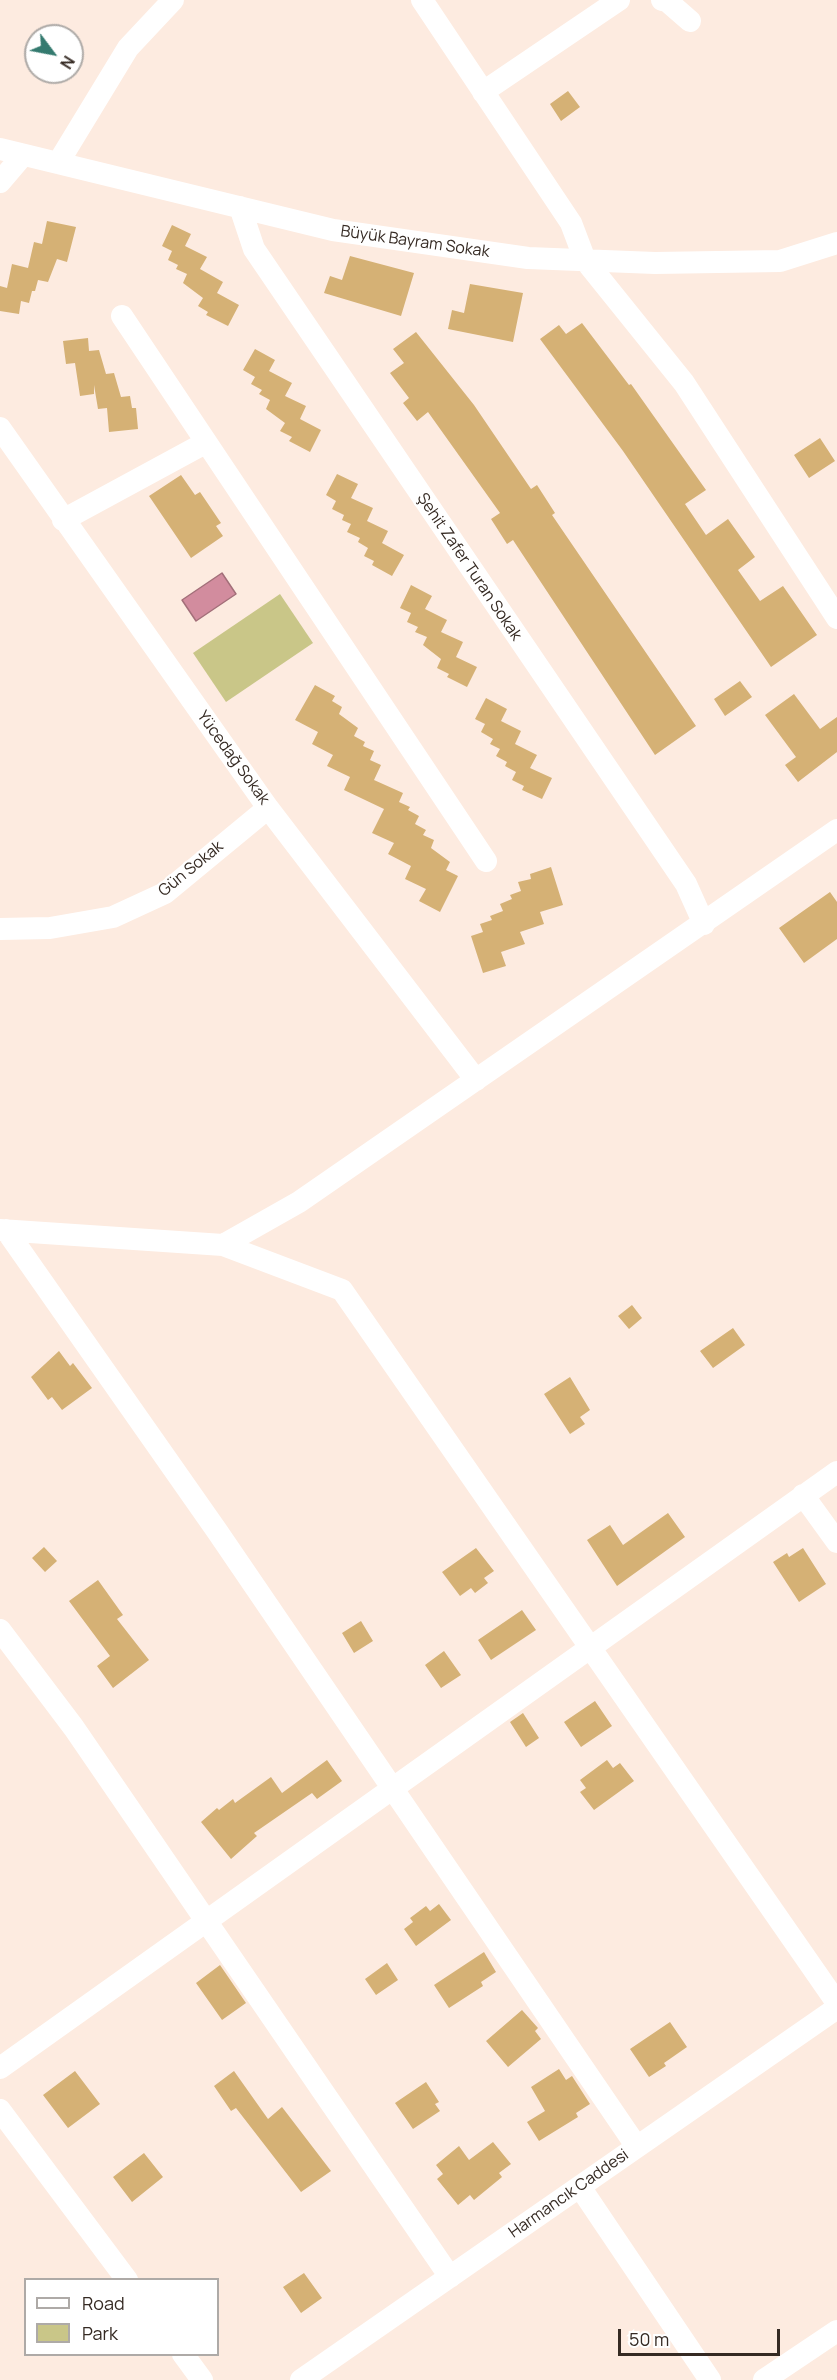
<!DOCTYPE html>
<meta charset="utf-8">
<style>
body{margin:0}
#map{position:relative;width:837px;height:2380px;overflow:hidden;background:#fdebe0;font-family:Manrope,sans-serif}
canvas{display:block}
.legend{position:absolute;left:24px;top:2278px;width:195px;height:78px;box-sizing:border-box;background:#fff;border:2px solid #aeaaa7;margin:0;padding:8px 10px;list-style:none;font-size:18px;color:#352a23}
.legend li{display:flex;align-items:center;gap:12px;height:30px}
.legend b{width:30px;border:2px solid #aeaaa7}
.north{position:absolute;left:24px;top:24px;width:60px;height:60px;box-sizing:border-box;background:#fff;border:2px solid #aeaaa7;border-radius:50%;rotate:122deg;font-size:16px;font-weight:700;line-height:24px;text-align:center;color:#352a23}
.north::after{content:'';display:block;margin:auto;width:21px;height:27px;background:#347a6f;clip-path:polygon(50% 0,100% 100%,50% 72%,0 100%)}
.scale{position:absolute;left:618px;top:2329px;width:162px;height:27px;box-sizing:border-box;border:3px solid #352a23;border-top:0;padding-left:8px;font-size:18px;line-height:21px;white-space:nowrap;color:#352a23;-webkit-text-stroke:4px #fff;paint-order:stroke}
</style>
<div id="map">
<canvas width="837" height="2380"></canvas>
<ul class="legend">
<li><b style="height:8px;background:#fff"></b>Road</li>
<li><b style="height:16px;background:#c9c688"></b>Park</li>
</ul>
<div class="north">N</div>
<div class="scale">50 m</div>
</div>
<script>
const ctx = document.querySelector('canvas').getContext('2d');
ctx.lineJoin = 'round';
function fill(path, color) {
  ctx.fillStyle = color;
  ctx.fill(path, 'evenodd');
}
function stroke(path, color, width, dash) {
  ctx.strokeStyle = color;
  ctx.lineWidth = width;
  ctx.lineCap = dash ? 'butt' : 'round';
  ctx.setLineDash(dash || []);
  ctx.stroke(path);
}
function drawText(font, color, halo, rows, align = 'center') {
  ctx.font = font + ' Manrope,sans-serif';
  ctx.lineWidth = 4.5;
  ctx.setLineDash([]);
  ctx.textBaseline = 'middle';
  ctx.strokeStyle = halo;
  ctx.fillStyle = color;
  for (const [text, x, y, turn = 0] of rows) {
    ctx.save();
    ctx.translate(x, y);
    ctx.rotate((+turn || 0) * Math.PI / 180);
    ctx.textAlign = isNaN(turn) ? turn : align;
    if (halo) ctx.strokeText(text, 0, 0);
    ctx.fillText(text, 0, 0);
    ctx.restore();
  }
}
const green = new Path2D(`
 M 280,594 L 313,643 L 226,702 L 193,653 Z`);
const water = new Path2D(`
 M 222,573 L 236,594 L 196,621 L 182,600 Z`);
const building = new Path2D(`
 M 568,91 L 580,107 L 561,121 L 550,104 Z
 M 47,221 L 76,227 L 67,262 L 57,259 L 48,282 L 38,280 L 35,291 L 32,291 L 29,303 L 21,301 L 19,314 L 0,311 L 0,286 L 7,288 L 12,264 L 28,268 L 34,242 L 42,244 Z
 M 172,225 L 191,234 L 185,246 L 207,257 L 200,269 L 223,282 L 217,293 L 239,305 L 228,326 L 206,315 L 208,312 L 198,306 L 203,298 L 183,283 L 187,274 L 176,269 L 178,265 L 168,260 L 172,251 L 162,246 Z
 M 350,256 L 414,273 L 401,316 L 324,293 L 330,276 L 342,280 Z
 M 470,284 L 523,293 L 513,342 L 448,329 L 452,310 L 464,313 Z
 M 582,323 L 629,385 L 631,384 L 706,490 L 685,504 L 706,535 L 728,519 L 755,557 L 738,570 L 760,601 L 783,586 L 817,635 L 771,667 L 623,451 L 540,339 L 559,325 L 566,334 Z
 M 416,332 L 474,405 L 531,489 L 537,485 L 555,513 L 552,515 L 696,726 L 655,755 L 513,540 L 507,544 L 491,519 L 500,513 L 428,412 L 417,421 L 403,403 L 409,398 L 390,373 L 404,363 L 393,349 Z
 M 88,338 L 89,351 L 99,350 L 106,374 L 114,373 L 121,397 L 130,396 L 132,408 L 136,408 L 138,429 L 109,432 L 107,408 L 98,409 L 94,385 L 94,394 L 80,396 L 75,363 L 66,364 L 63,341 Z
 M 255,349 L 275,360 L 269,371 L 292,383 L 285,396 L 306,406 L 300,419 L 321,430 L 310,452 L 289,441 L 292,437 L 280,431 L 285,423 L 266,409 L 270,400 L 259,394 L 262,390 L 251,384 L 255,377 L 243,370 Z
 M 820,438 L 835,461 L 809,478 L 794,455 Z
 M 337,474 L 358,484 L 351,498 L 373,508 L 367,521 L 388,531 L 382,543 L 404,555 L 392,576 L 372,565 L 374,561 L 364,556 L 368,548 L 358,542 L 360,538 L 347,532 L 351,524 L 342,520 L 344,515 L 332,509 L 336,501 L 326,495 Z
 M 181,475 L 195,495 L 200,492 L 221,523 L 216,526 L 223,536 L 191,558 L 149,496 Z
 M 411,585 L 432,596 L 425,609 L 447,620 L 441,632 L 463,642 L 456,657 L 477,667 L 467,687 L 447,677 L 449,674 L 437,668 L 441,659 L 423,645 L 427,637 L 415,632 L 418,627 L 407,622 L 411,613 L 400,608 Z
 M 740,681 L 752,697 L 725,716 L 714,699 Z
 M 315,685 L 335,696 L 332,701 L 342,707 L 339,714 L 358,728 L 354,736 L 365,742 L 363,746 L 374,751 L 370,760 L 381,765 L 374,780 L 403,793 L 399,802 L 410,807 L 408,810 L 419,816 L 415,824 L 426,830 L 423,835 L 434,840 L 431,848 L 450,862 L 446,870 L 458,876 L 440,912 L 419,901 L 426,889 L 405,879 L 411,866 L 388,854 L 394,843 L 372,833 L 384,809 L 344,790 L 350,777 L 327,766 L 333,755 L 312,744 L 318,732 L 295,720 Z
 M 794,694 L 820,729 L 837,717 L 837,752 L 798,782 L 785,765 L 796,757 L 765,715 Z
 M 486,698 L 507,709 L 501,721 L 521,731 L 515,744 L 537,755 L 530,768 L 552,778 L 542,799 L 522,790 L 524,786 L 512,780 L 516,772 L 505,766 L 507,762 L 496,756 L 500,749 L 490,744 L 493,739 L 481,732 L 485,724 L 475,719 Z
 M 551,867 L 563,905 L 540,912 L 544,924 L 520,932 L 525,944 L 501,952 L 506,966 L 483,973 L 471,936 L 483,932 L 480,924 L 492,920 L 490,916 L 503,911 L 500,904 L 512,899 L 510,895 L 521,891 L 518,882 L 531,879 L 530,874 Z
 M 830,892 L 837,902 L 837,939 L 804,963 L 779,928 Z
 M 632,1305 L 642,1318 L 629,1329 L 618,1316 Z
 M 733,1328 L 745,1345 L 713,1368 L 700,1351 Z
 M 59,1351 L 70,1366 L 73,1363 L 92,1388 L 62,1410 L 52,1397 L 48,1400 L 31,1377 Z
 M 570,1377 L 590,1410 L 580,1417 L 585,1424 L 570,1434 L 544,1394 Z
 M 668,1513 L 685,1537 L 617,1586 L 587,1540 L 610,1525 L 623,1545 Z
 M 44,1547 L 57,1561 L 45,1572 L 32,1558 Z
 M 476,1548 L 494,1571 L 484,1578 L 488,1583 L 475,1593 L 471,1588 L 460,1596 L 442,1572 Z
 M 803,1548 L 826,1584 L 799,1602 L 773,1562 L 787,1553 L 789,1557 Z
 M 98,1580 L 123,1615 L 117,1619 L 149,1660 L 113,1688 L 97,1666 L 110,1656 L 69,1601 Z
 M 522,1610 L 536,1630 L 491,1660 L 478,1640 Z
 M 361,1621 L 373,1641 L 354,1653 L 342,1633 Z
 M 444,1651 L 461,1675 L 441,1688 L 425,1665 Z
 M 595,1701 L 612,1726 L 581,1747 L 564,1722 Z
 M 523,1713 L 539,1738 L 526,1747 L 510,1722 Z
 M 327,1760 L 342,1781 L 317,1799 L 312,1793 L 254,1833 L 257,1836 L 231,1859 L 201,1822 L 217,1808 L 219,1810 L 233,1799 L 235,1803 L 271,1777 L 282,1793 Z
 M 607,1760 L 613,1768 L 620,1763 L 634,1781 L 594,1810 L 580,1792 L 586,1788 L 580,1780 Z
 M 439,1904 L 451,1920 L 416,1946 L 404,1929 L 413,1922 L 410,1918 L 426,1906 L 430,1911 Z
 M 484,1952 L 496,1972 L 481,1982 L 483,1986 L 449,2008 L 434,1985 Z
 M 387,1963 L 398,1980 L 376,1995 L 365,1979 Z
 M 220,1965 L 246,2003 L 222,2020 L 196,1983 Z
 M 522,2010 L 538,2028 L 535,2031 L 541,2039 L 508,2067 L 486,2041 Z
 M 670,2022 L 687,2047 L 664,2063 L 666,2066 L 649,2077 L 630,2049 Z
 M 559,2069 L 566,2080 L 572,2076 L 590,2104 L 576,2113 L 578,2117 L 539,2141 L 527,2122 L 545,2111 L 531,2087 Z
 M 75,2071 L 100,2104 L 68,2128 L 43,2095 Z
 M 234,2071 L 268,2119 L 282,2107 L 331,2171 L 301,2192 L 236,2108 L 231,2111 L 214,2086 Z
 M 426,2082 L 439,2102 L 435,2104 L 440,2111 L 413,2129 L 395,2103 Z
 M 493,2142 L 511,2164 L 499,2173 L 502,2177 L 474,2200 L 470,2195 L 458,2205 L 437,2179 L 443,2174 L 436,2165 L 459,2146 L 469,2160 Z
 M 144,2153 L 163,2177 L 132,2202 L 113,2177 Z
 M 304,2273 L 322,2298 L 301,2313 L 283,2287 Z`);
const minor = new Path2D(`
 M 422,0 L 571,223 L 585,260 L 684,383 L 837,618
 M 662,0 L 667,1 L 690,21
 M 483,92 L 619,0
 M 0,149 L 333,230 L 528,258 L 655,263 L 780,261 L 837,243
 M 58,163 L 128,48 L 173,0
 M 0,182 L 23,155
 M 240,207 L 254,249 L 686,884 L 704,924
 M 122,316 L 486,861
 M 0,428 L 268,808 L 476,1080
 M 63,520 L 205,443
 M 0,929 L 50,928 L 113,917 L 165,893 L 268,808
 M 0,1230 L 223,1245 L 299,1202 L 837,830
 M 6,1230 L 217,1531 L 637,2147
 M 223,1245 L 342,1290 L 837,2003
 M 803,1495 L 837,1542
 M 0,1630 L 74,1728 L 450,2277
 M 0,2068 L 837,1472
 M 0,2110 L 127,2280
 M 580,2187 L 710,2380
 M 183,2354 L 202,2380
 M 301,2380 L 837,2008
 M 764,2380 L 837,2331`);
const streetNames = [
 ["Büyük Bayram Sokak",415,242,8],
 ["Şehit Zafer Turan Sokak",469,567,56],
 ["Yücedağ Sokak",233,758,54],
 ["Gün Sokak",191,869,-39],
 ["Harmancık Caddesi",569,2194,-35]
];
fill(green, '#c9c688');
fill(water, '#d28c9e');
stroke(water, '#a36f79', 1.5);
fill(building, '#d5b175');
stroke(minor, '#fff', 22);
drawText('16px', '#352a23', '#fff', streetNames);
</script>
